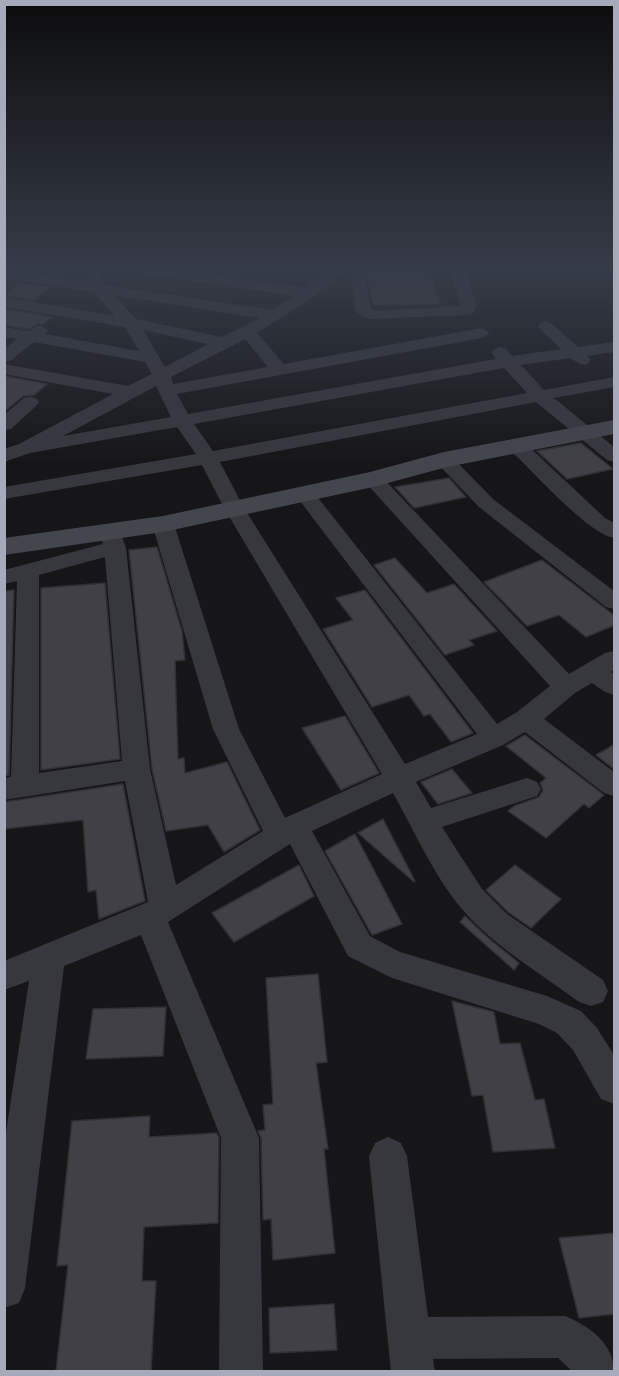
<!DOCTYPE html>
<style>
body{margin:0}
#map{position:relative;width:619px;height:1376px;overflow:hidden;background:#161618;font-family:"Titillium Web",sans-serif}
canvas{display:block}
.frame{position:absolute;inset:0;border:6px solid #a7aaba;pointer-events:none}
</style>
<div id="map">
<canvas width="619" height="1376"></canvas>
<div class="frame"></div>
</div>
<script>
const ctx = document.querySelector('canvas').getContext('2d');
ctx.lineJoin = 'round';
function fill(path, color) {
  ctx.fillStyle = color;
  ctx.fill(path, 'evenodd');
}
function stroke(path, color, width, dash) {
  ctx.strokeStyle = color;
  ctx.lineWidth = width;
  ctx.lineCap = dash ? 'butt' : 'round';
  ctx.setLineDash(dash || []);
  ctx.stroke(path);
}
const building = new Path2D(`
 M 366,271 L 428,271 L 441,304 L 373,305 Z
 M 19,283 L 49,287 L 34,300 L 4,295 Z
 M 4,309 L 52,317 L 43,324 L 39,323 L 28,329 L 4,325 Z
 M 4,376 L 47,384 L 34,395 L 23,396 L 4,412 Z
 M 581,443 L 613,469 L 567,479 L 537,451 Z
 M 449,478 L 466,497 L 414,508 L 395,487 Z
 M 157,547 L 182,631 L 185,660 L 175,661 L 178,759 L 184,758 L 185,773 L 227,762 L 260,830 L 224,852 L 208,825 L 166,831 L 152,769 L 129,550 Z
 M 395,558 L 427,593 L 454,584 L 497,631 L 469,640 L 474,645 L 445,655 L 374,565 Z
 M 542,560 L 615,616 L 615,625 L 586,637 L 559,615 L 527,626 L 484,582 Z
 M 105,583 L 120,759 L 41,770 L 41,588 Z
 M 14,590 L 9,775 L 4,776 L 4,591 Z
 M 365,590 L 473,733 L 451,742 L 430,714 L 424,716 L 409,695 L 372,707 L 323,629 L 353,620 L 336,598 Z
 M 345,716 L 379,773 L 341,790 L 302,728 Z
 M 525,735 L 604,795 L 589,808 L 584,804 L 546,838 L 508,811 L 514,806 L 539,797 L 543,790 L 540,783 L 546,778 L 506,746 Z
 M 615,744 L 615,770 L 596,755 Z
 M 452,769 L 472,793 L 438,804 L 421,782 Z
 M 123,784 L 145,901 L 99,919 L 96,890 L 88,892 L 83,820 L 4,829 L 4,802 Z
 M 383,819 L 415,881 L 414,882 L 358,833 Z
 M 355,834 L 402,924 L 372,935 L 325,851 Z
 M 299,865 L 314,896 L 234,942 L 212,913 Z
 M 515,865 L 561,899 L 531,928 L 508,912 L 486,890 Z
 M 465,916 L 486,936 L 519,963 L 514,970 L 460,922 Z
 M 318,974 L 327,1062 L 316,1063 L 328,1149 L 324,1149 L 335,1253 L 273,1260 L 271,1219 L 263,1220 L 261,1138 L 258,1131 L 265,1130 L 263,1105 L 273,1104 L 266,978 Z
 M 452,1001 L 494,1012 L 500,1044 L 520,1043 L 535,1100 L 544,1099 L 555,1148 L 493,1152 L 483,1095 L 472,1096 Z
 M 166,1007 L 163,1056 L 86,1059 L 93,1009 Z
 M 150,1116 L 149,1137 L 217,1133 L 219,1138 L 218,1223 L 144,1227 L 142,1281 L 156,1281 L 151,1371 L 56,1371 L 68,1265 L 57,1266 L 72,1121 Z
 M 615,1233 L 615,1314 L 579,1318 L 559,1238 Z
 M 334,1304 L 337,1350 L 270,1353 L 269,1308 Z`);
const street = new Path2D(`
 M 4,271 L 88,282 L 86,271 L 100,271 L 104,285 L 272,310 L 295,296 L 149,275 L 142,271 L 182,271 L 307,288 L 322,275 L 318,271 L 341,271 L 339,275 L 315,296 L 257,333 L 284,364 L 482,328 L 490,333 L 482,338 L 177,394 L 188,414 L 496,359 L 491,352 L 499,347 L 505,348 L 512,356 L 561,349 L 537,326 L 545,321 L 551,323 L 578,347 L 614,342 L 614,352 L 587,356 L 590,360 L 588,364 L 582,365 L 570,358 L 521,365 L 544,390 L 614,377 L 614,387 L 554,398 L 614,447 L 614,462 L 607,460 L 536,402 L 220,462 L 244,508 L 405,764 L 477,734 L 297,497 L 294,493 L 297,489 L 311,489 L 497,724 L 517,712 L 550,686 L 366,483 L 363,479 L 366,475 L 380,475 L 569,674 L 605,653 L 614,651 L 614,670 L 611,672 L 614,674 L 614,695 L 605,692 L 592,683 L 575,693 L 544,719 L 614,772 L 614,796 L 604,793 L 525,732 L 503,745 L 416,782 L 431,808 L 527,778 L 537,782 L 541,789 L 537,796 L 442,827 L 482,889 L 507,914 L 603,980 L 608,991 L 603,1002 L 591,1006 L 579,1002 C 539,972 493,946 461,908 C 433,874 414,830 393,793 L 312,831 L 370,936 L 400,952 L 547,996 L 581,1011 L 597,1028 L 614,1055 L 614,1104 L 601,1099 L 573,1050 L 557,1033 L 539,1024 L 392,978 L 348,956 L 290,844 L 168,922 L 259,1138 L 263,1372 L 219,1372 L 221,1138 L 141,935 L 64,966 L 25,1288 L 19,1303 L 4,1308 L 4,1146 L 29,981 L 4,990 L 4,961 L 148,902 L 125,781 L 4,800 L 4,778 L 11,777 L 17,581 L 4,584 L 4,570 L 103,544 L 99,531 L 102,526 L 110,525 L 118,526 L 126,548 L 150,769 L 176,885 L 263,831 L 213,729 L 152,524 L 155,519 L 163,518 L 171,519 L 174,524 L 239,729 L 285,818 L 382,774 L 224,508 L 202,465 L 4,499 L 4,487 L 196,454 L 177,427 L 30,453 L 4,462 L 4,449 L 19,444 L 113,394 L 4,374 L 4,364 L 128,386 L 152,374 L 145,362 L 34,342 L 10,361 L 4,362 L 4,349 L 17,339 L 4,337 L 4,327 L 28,331 L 40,325 L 48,330 L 45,334 L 139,351 L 125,327 L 4,307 L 4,297 L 115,316 L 94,292 L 4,278 ZM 113,295 L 260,318 L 222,337 L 136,319 ZM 143,330 L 208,344 L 165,367 ZM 245,339 L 268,367 L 173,384 L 171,377 ZM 504,368 L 527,393 L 213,451 L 194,424 ZM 156,386 L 171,417 L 63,436 ZM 105,557 L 122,761 L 39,773 L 39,575 Z
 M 350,271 L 364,271 L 371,309 L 376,311 L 461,306 L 451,271 L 465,271 L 477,305 L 473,313 L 467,315 L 368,319 L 356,312 Z
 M 30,397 L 36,398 L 39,402 L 36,406 L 11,429 L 4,430 L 4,415 L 24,398 Z
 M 517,440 L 524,442 L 605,518 L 614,523 L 614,538 C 587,533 533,471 510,450 L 507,446 L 510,442 Z
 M 444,454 L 451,456 L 493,499 L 614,591 L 614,609 L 606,607 L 479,507 L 434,460 L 437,456 Z
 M 388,1137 L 401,1143 L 407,1156 L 428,1317 L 565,1316 C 589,1326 614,1343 614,1372 L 573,1372 L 558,1358 L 433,1359 L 435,1372 L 391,1372 L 369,1156 L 375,1143 Z`);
const secondary = new Path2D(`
 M 614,420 L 614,434 L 447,467 L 373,487 L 163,532 L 4,555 L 4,538 L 163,516 L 370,472 L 444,452 Z`);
fill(building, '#404046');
stroke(building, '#313035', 1.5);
fill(street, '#37373e');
fill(secondary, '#44464e');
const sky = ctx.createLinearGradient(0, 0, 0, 464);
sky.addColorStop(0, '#0c0c0d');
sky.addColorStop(0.58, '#363c48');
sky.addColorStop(1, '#363c4800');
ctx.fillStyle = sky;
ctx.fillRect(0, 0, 619, 464);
</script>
